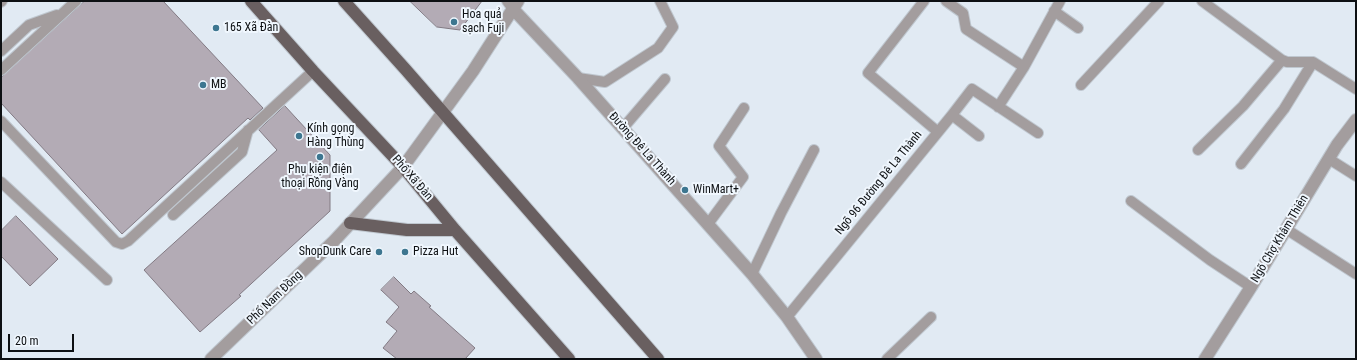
<!DOCTYPE html>
<meta charset="utf-8">
<style>
body{margin:0}
#map{position:relative;width:1357px;height:360px;overflow:hidden;background:#e1eaf3;font-family:"Roboto Condensed",sans-serif}
canvas{display:block}
.frame{position:absolute;inset:0;border:2px solid #0d1013;pointer-events:none}
.scale{position:absolute;left:8px;top:334px;width:66px;height:18px;box-sizing:border-box;border:2px solid #0d1013;border-top:0;padding-left:5px;font-size:12px;line-height:14px;white-space:nowrap;color:#0d1013;-webkit-text-stroke:3px #f0f7fe;paint-order:stroke}
</style>
<div id="map">
<canvas width="1357" height="360"></canvas>
<div class="frame"></div>
<div class="scale">20 m</div>
</div>
<script>
const ctx = document.querySelector('canvas').getContext('2d');
ctx.lineJoin = 'round';
function fill(path, color) {
  ctx.fillStyle = color;
  ctx.fill(path, 'evenodd');
}
function stroke(path, color, width, dash) {
  ctx.strokeStyle = color;
  ctx.lineWidth = width;
  ctx.lineCap = dash ? 'butt' : 'round';
  ctx.setLineDash(dash || []);
  ctx.stroke(path);
}
function drawText(font, color, halo, rows, align = 'center') {
  ctx.font = font + ' "Roboto Condensed",sans-serif';
  ctx.lineWidth = 4;
  ctx.setLineDash([]);
  ctx.textBaseline = 'middle';
  ctx.strokeStyle = halo;
  ctx.fillStyle = color;
  for (const [text, x, y, turn = 0] of rows) {
    ctx.save();
    ctx.translate(x, y);
    ctx.rotate((+turn || 0) * Math.PI / 180);
    ctx.textAlign = isNaN(turn) ? turn : align;
    if (halo) ctx.strokeText(text, 0, 0);
    ctx.fillText(text, 0, 0);
    ctx.restore();
  }
}
const building = new Path2D(`
 M 85,1 L 163,1 L 263,108 L 250,120 L 248,118 L 122,234 L 1,103 L 1,78 Z
 M 410,1 L 482,1 L 460,30 L 437,27 Z
 M 285,106 L 330,155 L 330,211 L 239,295 L 241,296 L 200,332 L 144,270 L 277,150 L 259,130 Z
 M 16,216 L 58,259 L 30,286 L 1,256 L 1,231 Z
 M 394,277 L 411,294 L 414,291 L 431,306 L 429,307 L 475,348 L 465,359 L 397,359 L 383,348 L 397,331 L 386,322 L 399,307 L 381,290 Z`);
const service = new Path2D(`
 M 507,1 L 513,9
 M 924,1 L 868,73 L 938,132
 M 946,1 L 963,13 L 966,29 L 1024,67
 M 1202,1 L 1282,60 L 1287,62 L 1313,62 L 1356,89
 M 1,2 L 2,1
 M 1054,11 L 1078,28
 M 1,51 L 29,25 L 57,15
 M 1,70 L 76,1
 M 578,78 L 605,82 L 658,48 L 673,27 L 660,1
 M 1081,85 L 1159,1
 M 998,107 L 1024,67 L 1060,1
 M 952,115 L 979,136
 M 1,121 L 116,242 L 122,244 L 128,241 L 313,71
 M 623,128 L 665,79
 M 1198,150 L 1243,106 L 1282,60
 M 1329,159 L 1356,176
 M 1241,164 L 1284,109 L 1313,62
 M 1,182 L 107,280
 M 1131,201 L 1210,260 L 1251,287
 M 173,215 L 242,152 L 248,130
 M 708,224 L 743,177 L 719,146 L 744,108
 M 1286,229 L 1356,274
 M 752,274 L 781,213 L 814,150
 M 787,317 L 952,115 L 972,89 L 1038,133
 M 887,359 L 931,317`);
const minor = new Path2D(`
 M 513,9 L 578,78 L 752,274 L 787,317 L 816,359
 M 1205,359 L 1251,287 L 1337,145 L 1356,120`);
const tertiary = new Path2D(`
 M 211,359 L 334,241 L 403,167 L 473,71 L 518,1`);
const primary = new Path2D(`
 M 251,1 L 313,71 L 403,167 L 455,230 L 569,359
 M 344,1 L 406,70 L 658,359
 M 350,223 L 407,230 L 455,230`);
const markers = [
 [454,22,4,"#3d7690"],
 [216,28,4,"#3d7690"],
 [203,85,4,"#3d7690"],
 [299,136,4,"#3d7690"],
 [320,157,4,"#3d7690"],
 [685,190,4,"#3d7690"],
 [379,252,4,"#3d7690"],
 [405,252,4,"#3d7690"]
];
const poiNames = [
 ["Hoa quả",462,15],
 ["sạch Fuji",462,29],
 ["165 Xã Đàn",224,28],
 ["MB",211,85],
 ["Kính gọng",307,129],
 ["Hàng Thùng",307,143],
 ["Phụ kiện điện",320,170,"center"],
 ["thoại Rồng Vàng",320,184,"center"],
 ["WinMart+",693,190],
 ["ShopDunk Care",371,252,"right"],
 ["Pizza Hut",413,252]
];
const streetNames = [
 ["Đường Đê La Thành",642,149,48],
 ["Phố Xã Đàn",412,178,49],
 ["Ngõ 96 Đường Đê La Thành",879,183,-51],
 ["Ngõ Chợ Khâm Thiên",1280,239,-59],
 ["Phố Nam Đồng",275,298,-44]
];
fill(building, '#b3abb5');
stroke(building, '#827a83', 1);
stroke(service, '#bfc7cf', 12);
stroke(minor, '#bfc7cf', 14);
stroke(tertiary, '#bfc7cf', 14);
stroke(primary, '#bfc7cf', 14);
stroke(service, '#a39d9e', 10);
stroke(minor, '#a39d9e', 12);
stroke(tertiary, '#a39d9e', 12);
stroke(primary, '#695f60', 12);
for (const [x, y, r, color] of markers) {
  const dot = new Path2D();
  dot.arc(x, y, r, 0, 2 * Math.PI);
  ctx.fillStyle = color;
  ctx.fill(dot);
  stroke(dot, '#f0f7fe', 1.5);
}
drawText('12px', '#0d1013', '#f0f7fe', poiNames, 'left');
drawText('12px', '#0d1013', '#f0f7fe', streetNames);
</script>
